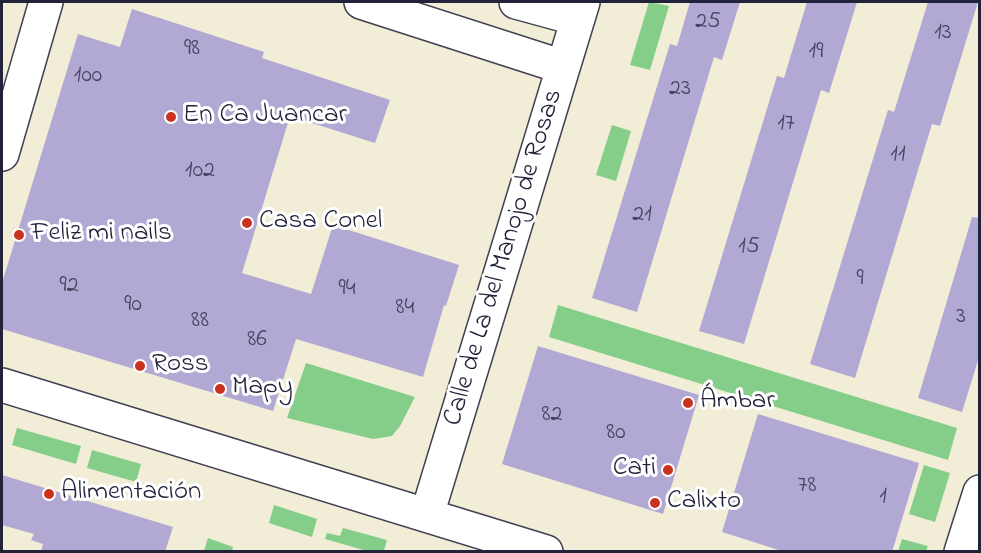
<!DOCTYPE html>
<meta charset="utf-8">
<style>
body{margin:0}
#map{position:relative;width:981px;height:553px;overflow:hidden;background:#f1edd7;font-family:"Indie Flower",sans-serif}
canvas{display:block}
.frame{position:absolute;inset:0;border:3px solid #22223b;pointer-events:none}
</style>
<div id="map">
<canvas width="981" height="553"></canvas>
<div class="frame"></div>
</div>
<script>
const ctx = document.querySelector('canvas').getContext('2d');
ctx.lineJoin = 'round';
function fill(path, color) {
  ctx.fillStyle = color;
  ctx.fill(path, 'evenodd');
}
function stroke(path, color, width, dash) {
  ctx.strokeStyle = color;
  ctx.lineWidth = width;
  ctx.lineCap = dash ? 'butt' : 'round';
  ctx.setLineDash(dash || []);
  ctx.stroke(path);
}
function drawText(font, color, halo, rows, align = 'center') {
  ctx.font = font + ' "Indie Flower",sans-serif';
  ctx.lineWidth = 6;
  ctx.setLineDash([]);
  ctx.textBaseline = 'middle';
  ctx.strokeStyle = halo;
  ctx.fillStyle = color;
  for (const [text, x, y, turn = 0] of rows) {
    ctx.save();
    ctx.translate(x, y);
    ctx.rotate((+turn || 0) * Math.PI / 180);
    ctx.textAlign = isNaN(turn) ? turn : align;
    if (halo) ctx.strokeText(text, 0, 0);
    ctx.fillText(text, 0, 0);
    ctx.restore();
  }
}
const green = new Path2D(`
 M 649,2 L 669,6 L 650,70 L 630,65 Z
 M 612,125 L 631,131 L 616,181 L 596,175 Z
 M 558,305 L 957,428 L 948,460 L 549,337 Z
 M 306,363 L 415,397 L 400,426 L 392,436 L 373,439 L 287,418 Z
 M 17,428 L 81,446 L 76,464 L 12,445 Z
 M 92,450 L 141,464 L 136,482 L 87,468 Z
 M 924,465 L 950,473 L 935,522 L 909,514 Z
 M 274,505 L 317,519 L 312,537 L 269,523 Z
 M 343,528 L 387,540 L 384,551 L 367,551 L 325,539 L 327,533 L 340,536 Z
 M 208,538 L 233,547 L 232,551 L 204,551 Z
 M 902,539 L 928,546 L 926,551 L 898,551 Z`);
const building = new Path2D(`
 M 690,2 L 740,2 L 722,60 L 714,57 L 637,312 L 592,298 L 670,44 L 677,46 Z
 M 807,2 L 857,2 L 829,93 L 821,90 L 744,344 L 699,331 L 777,76 L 784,78 Z
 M 928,2 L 978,2 L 940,126 L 932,124 L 855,378 L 810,364 L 888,110 L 894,112 Z
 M 132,9 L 264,52 L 262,58 L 390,100 L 375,143 L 290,116 L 242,273 L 311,294 L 333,225 L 459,265 L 446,306 L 444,305 L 423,377 L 296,339 L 273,411 L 2,329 L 2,283 L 78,34 L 120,47 Z
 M 972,217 L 980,218 L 980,354 L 962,412 L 918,398 Z
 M 538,346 L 699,395 L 663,514 L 502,464 Z
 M 758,414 L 919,463 L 892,552 L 785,552 L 722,532 Z
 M 2,475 L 173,527 L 165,552 L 41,552 L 43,544 L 31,540 L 34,534 L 2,525 Z`);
const minor = new Path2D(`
 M 361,2 L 563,67
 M 516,2 L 578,19
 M 2,154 L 46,2
 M 2,385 L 546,552
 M 427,515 L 583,2
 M 961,552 L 980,492`);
const markers = [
 [171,117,6,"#c8321e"],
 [247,223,6,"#c8321e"],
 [19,235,6,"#c8321e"],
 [140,366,6,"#c8321e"],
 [220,389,6,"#c8321e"],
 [688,403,6,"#c8321e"],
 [668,470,6,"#c8321e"],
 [49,494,6,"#c8321e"],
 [655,503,6,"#c8321e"]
];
const numberNames = [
 ["25",708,23],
 ["13",943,34],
 ["98",192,50],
 ["19",816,53],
 ["100",88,77],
 ["23",680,90],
 ["17",786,125],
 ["11",898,156],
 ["102",200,172],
 ["21",642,216],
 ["15",749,248],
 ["9",860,280],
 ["92",69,287],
 ["94",347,290],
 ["90",133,306],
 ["84",405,309],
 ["3",961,318],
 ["88",200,322],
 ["86",257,341],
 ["82",552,416],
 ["80",616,434],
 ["78",807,487],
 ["1",883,498]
];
const poiNames = [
 ["En Ca Juancar",183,117],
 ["Casa Conel",259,223],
 ["Feliz mi nails",31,235],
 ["Ross",152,366],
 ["Mapy",232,389],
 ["Ámbar",700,403],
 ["Cati",656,470,"right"],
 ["Alimentación",61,494],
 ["Calixto",667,503]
];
const streetNames = [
 ["Calle de La del Manojo de Rosas",505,258,-73]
];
fill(green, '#85ce8a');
fill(building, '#b2a8d4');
stroke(minor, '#414052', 36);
stroke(minor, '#fff', 33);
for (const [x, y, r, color] of markers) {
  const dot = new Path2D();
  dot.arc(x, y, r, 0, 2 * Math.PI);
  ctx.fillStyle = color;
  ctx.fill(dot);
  stroke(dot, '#fff', 2);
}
drawText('24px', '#464461', null, numberNames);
drawText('27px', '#22223b', '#fff', poiNames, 'left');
drawText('27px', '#22223b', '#fff', streetNames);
</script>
